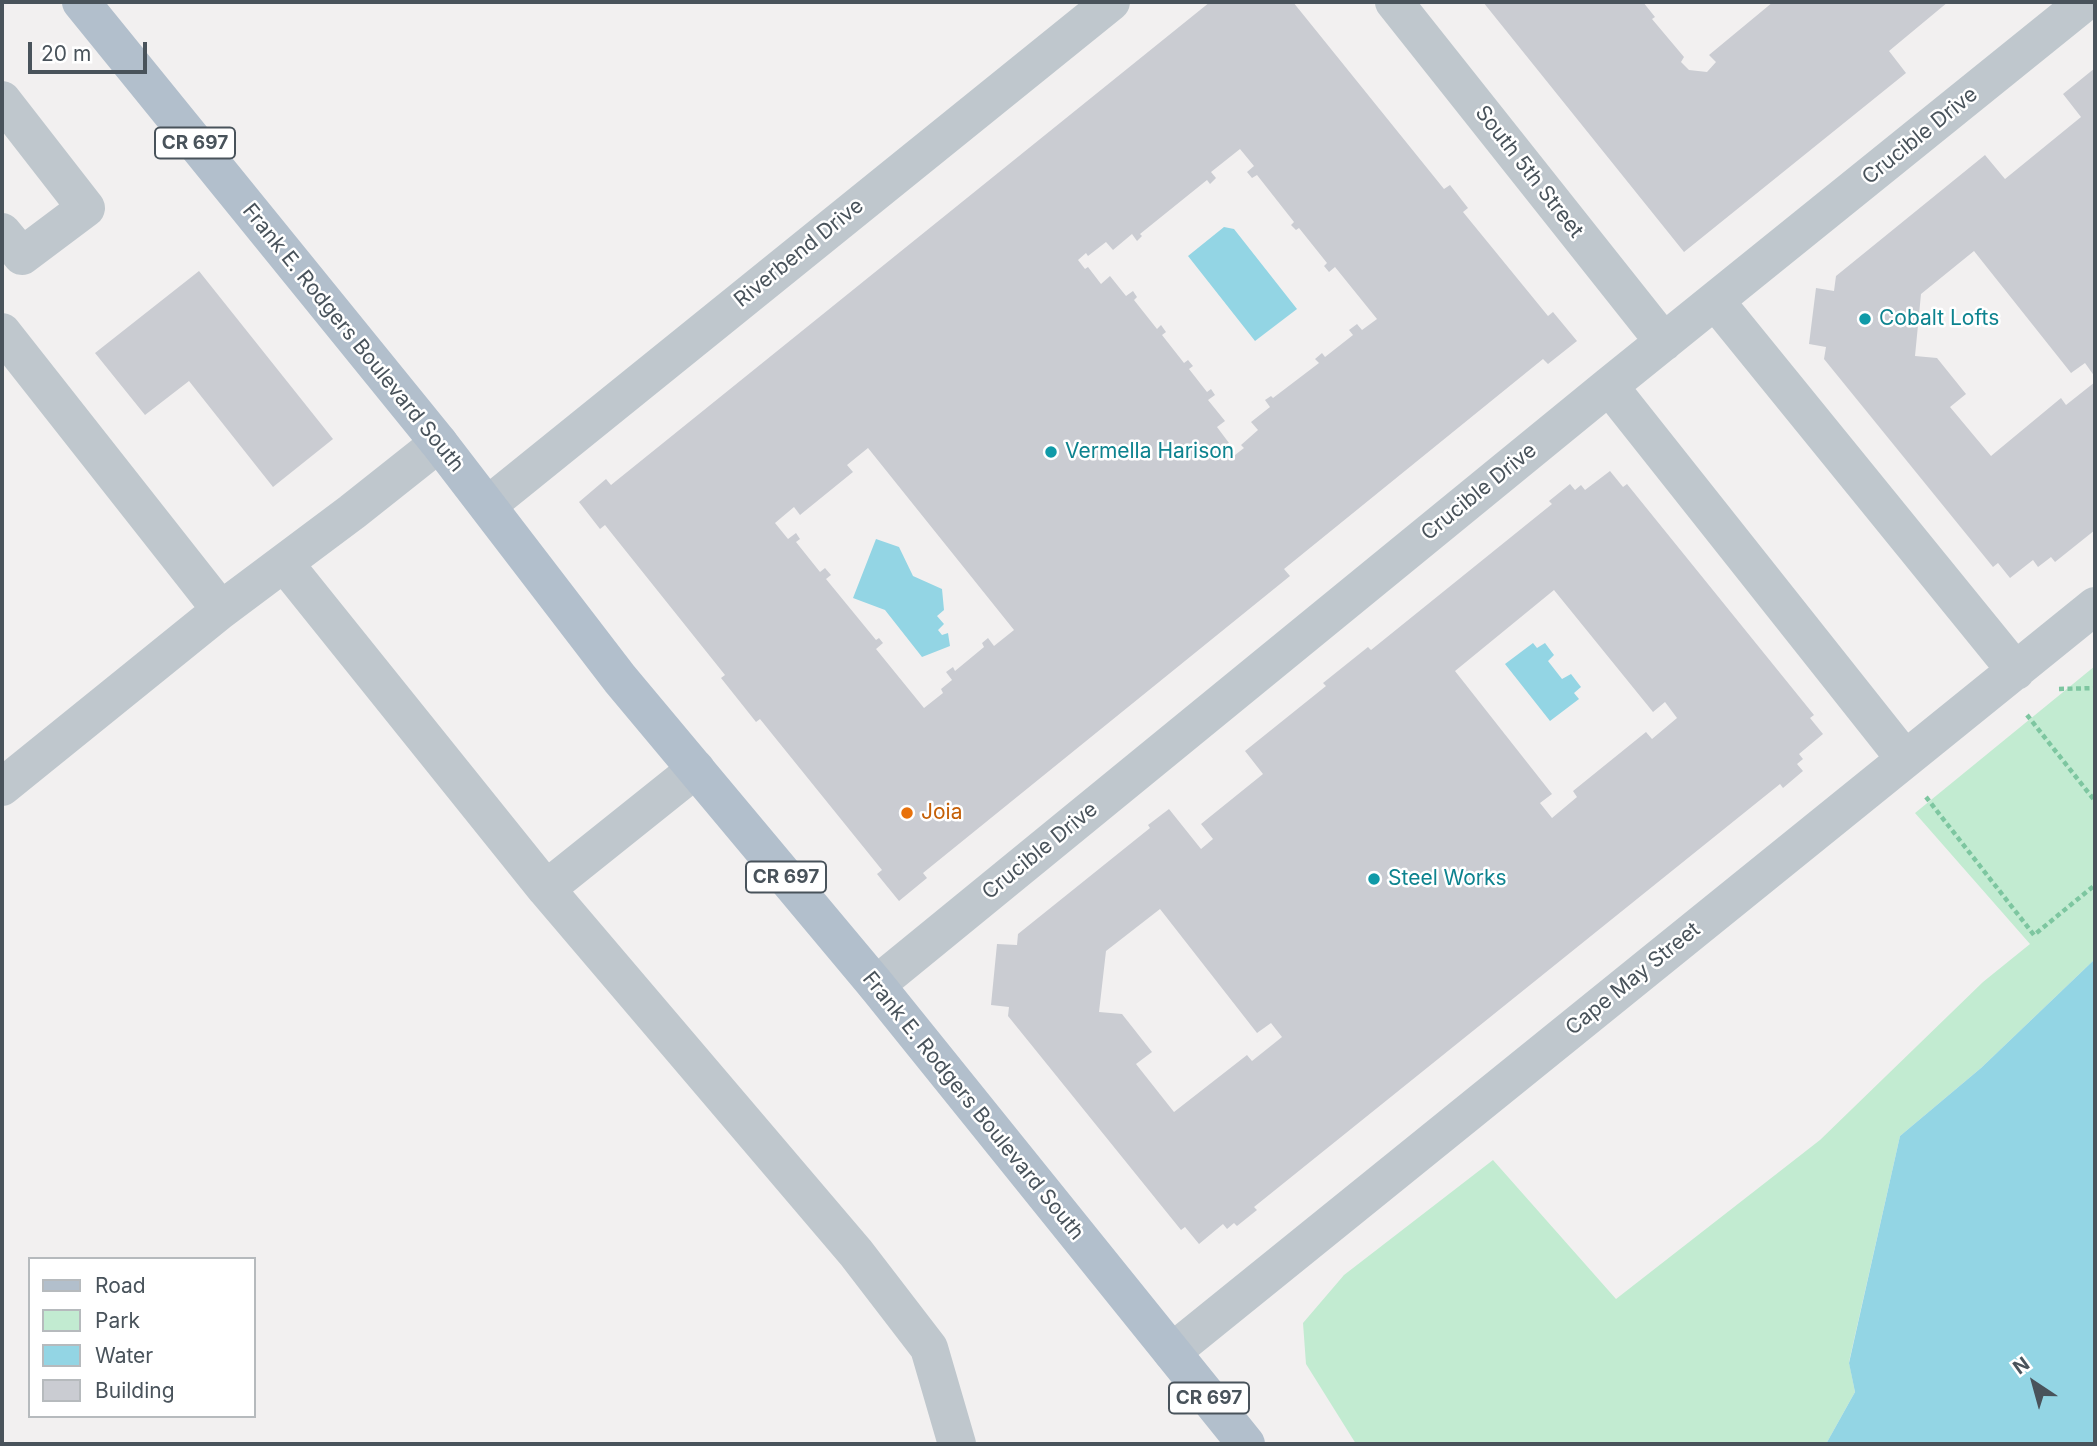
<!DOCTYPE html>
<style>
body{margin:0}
#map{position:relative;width:2097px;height:1446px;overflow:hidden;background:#f2f0f0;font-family:Inter,sans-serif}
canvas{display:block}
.frame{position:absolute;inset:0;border:4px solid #49535b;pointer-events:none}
.legend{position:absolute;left:28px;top:1257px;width:228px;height:161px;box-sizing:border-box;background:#fff;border:2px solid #b6babd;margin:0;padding:9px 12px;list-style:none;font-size:21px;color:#49535b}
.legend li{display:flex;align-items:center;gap:14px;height:35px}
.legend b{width:35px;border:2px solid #b6babd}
.north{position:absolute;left:1999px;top:1348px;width:70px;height:70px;-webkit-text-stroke:5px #fff;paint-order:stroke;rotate:324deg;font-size:19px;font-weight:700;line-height:28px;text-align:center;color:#49535b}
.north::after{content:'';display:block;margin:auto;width:24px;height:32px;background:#49535b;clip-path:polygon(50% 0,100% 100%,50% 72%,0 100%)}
.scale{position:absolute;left:28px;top:42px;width:119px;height:32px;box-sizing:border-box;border:4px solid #49535b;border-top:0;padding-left:9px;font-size:21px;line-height:24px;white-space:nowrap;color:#49535b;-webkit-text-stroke:5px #fff;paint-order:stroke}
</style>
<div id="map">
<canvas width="2097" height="1446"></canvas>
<div class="frame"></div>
<ul class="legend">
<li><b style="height:9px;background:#b2bfcc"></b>Road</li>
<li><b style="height:19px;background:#c2ebd1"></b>Park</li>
<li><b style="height:19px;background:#93d5e4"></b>Water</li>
<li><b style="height:19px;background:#caccd2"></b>Building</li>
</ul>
<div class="north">N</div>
<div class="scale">20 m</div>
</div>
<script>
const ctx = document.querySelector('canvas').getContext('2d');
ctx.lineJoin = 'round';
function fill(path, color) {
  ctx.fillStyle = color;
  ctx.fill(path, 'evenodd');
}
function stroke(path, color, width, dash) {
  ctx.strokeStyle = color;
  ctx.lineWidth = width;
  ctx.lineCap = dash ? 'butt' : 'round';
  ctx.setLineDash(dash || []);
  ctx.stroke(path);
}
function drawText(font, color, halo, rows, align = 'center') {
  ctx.font = font + ' Inter,sans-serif';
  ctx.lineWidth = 5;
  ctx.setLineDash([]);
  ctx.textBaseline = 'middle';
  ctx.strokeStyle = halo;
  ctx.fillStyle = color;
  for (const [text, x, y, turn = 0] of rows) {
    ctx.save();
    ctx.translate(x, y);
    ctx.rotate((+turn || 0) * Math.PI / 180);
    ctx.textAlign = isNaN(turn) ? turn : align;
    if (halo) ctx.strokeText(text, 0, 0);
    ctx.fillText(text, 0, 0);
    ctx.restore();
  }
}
const green = new Path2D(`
 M 2095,666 L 2095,959 L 1981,1068 L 1900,1136 L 1849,1362 L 1855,1392 L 1826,1444 L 1356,1444 L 1306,1364 L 1303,1323 L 1344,1275 L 1493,1160 L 1616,1299 L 1820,1140 L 1983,982 L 2030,944 L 1915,813 Z`);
const water = new Path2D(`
 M 1224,227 L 1234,229 L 1297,309 L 1255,341 L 1188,256 Z
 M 876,539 L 899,547 L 913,576 L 942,589 L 944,610 L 937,616 L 944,624 L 938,630 L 942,635 L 948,633 L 950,646 L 922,657 L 885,610 L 853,598 Z
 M 1533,643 L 1537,648 L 1545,643 L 1554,655 L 1548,661 L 1562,679 L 1571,674 L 1581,687 L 1574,693 L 1579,699 L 1550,721 L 1505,664 Z
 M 2095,959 L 2095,1444 L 1826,1444 L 1855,1392 L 1849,1363 L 1900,1136 L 1981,1068 Z`);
const building = new Path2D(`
 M 1210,2 L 1293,2 L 1444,189 L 1450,185 L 1468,208 L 1463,212 L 1548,316 L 1553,312 L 1577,341 L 1548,364 L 1543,359 L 1284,569 L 1290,576 L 923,873 L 927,878 L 899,901 L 877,874 L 882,870 L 760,719 L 756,722 L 721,678 L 725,675 L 605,525 L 600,529 L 579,502 L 606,479 L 611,485 ZM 1240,149 L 1254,166 L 1247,172 L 1252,178 L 1257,175 L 1294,222 L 1291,225 L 1296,230 L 1299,228 L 1327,263 L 1324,266 L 1329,272 L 1335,267 L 1377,319 L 1362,330 L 1357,324 L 1349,330 L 1353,335 L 1325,357 L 1322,353 L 1315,359 L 1319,363 L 1273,398 L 1271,396 L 1265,400 L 1270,407 L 1251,422 L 1258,430 L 1241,445 L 1244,448 L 1235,455 L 1226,445 L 1229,443 L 1217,427 L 1225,421 L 1208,400 L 1215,395 L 1211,389 L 1207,392 L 1189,369 L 1193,366 L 1188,360 L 1184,363 L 1162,335 L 1166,332 L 1161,325 L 1157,329 L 1134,300 L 1137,297 L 1133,291 L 1126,296 L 1110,276 L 1101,284 L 1088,267 L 1085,269 L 1078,260 L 1086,253 L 1088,256 L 1106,242 L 1113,250 L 1132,234 L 1137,241 L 1142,236 L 1140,234 L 1207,180 L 1210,184 L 1216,178 L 1211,172 ZM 868,448 L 1014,630 L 994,646 L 988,638 L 982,643 L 984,647 L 955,671 L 953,667 L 946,672 L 952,680 L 941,689 L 943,693 L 924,708 L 876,649 L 883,643 L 879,638 L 876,640 L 826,579 L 831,575 L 825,568 L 820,572 L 796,542 L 800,539 L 796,533 L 788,539 L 775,523 L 794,507 L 800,515 L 853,472 L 847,465 Z
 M 1483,2 L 1643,2 L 1655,17 L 1652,19 L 1684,57 L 1681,62 L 1689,70 L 1707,72 L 1716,62 L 1709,55 L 1773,2 L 1948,2 L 1889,51 L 1906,73 L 1684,252 Z
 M 2095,68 L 2095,377 L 2085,363 L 2071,373 L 1974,251 L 1921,294 L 1915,356 L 1937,358 L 1966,394 L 1950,407 L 1991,456 L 2061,398 L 2066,405 L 2095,382 L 2095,530 L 2055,562 L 2051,557 L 2038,567 L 2033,560 L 2010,578 L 1998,563 L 1993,567 L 1824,359 L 1826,347 L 1809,344 L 1816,288 L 1834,291 L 1836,276 L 1985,155 L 2005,179 L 2081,117 L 2063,94 Z
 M 199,271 L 333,439 L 273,487 L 189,381 L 145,415 L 95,353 Z
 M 1610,471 L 1623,487 L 1627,484 L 1814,715 L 1810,718 L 1823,734 L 1799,754 L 1803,759 L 1797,764 L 1803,771 L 1783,788 L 1780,784 L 1254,1207 L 1257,1210 L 1237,1226 L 1234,1223 L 1227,1229 L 1223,1224 L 1199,1244 L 1185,1227 L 1181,1230 L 1008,1016 L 1009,1007 L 991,1005 L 997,944 L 1017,945 L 1018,934 L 1150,828 L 1148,825 L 1169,809 L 1201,849 L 1213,839 L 1201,824 L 1263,774 L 1245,751 L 1326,686 L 1323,683 L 1368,647 L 1371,650 L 1552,504 L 1549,501 L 1570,484 L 1575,490 L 1581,485 L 1585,490 ZM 1554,590 L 1653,712 L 1665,702 L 1677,718 L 1652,739 L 1646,732 L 1573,791 L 1577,797 L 1552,818 L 1540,803 L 1552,794 L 1455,671 ZM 1160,909 L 1257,1033 L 1271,1023 L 1282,1037 L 1252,1061 L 1247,1055 L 1174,1112 L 1136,1064 L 1152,1052 L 1122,1014 L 1099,1012 L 1106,951 Z`);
const path = new Path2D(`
 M 2059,689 L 2095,688
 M 2027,715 L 2095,801
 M 1926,797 L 2034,935 L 2095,885`);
const minor = new Path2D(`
 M 1394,2 L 1664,342
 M 2,100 L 86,208 L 22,256 L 2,232
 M 1716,302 L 2016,671
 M 2,332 L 221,610 L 352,512 L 439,443
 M 1609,386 L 1905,759
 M 488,505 L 1111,2
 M 284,563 L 546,889 L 856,1253 L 929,1348 L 957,1444
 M 2,787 L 221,610
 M 546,889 L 696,769
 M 876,985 L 1609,386 L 2085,2
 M 1172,1352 L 2095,606`);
const major = new Path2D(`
 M 81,2 L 439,443 L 620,679 L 876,985 L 1246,1444`);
const markers = [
 [1865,319,7,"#0f9aa8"],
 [1051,452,7,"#0f9aa8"],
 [907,813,7,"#e8710a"],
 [1374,879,7,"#0f9aa8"]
];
const shields = [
 [195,143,80],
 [786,877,80],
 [1209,1398,80]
];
const shieldNames = [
 ["CR 697",195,143],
 ["CR 697",786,877],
 ["CR 697",1209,1398]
];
const streetNames = [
 ["Crucible Drive",1920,136,-39],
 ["South 5th Street",1529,172,52],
 ["Riverbend Drive",799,253,-39],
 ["Frank E. Rodgers Boulevard South",353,338,51],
 ["Crucible Drive",1479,492,-39],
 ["Crucible Drive",1040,851,-39],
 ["Cape May Street",1633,979,-39],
 ["Frank E. Rodgers Boulevard South",973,1106,51]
];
const cultureNames = [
 ["Cobalt Lofts",1879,319],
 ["Vermella Harison",1065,452],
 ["Steel Works",1388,879]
];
const foodNames = [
 ["Joia",921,813]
];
fill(green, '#c2ebd1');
fill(water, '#93d5e4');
fill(building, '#caccd2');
stroke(path, '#7dc6a0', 4.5, [5, 3.5]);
stroke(minor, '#bfc7cd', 38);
stroke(major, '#b2bfcc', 38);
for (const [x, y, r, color] of markers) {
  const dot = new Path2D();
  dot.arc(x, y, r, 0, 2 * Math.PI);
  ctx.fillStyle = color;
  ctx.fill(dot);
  stroke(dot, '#fff', 2.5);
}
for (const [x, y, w] of shields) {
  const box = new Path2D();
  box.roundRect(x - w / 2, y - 15.5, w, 31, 5);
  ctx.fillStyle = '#fff';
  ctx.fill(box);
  stroke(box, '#49535b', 2);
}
drawText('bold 19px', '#49535b', null, shieldNames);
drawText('21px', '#49535b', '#fff', streetNames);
drawText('21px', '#0d838f', '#fff', cultureNames, 'left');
drawText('21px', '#c56008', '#fff', foodNames, 'left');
</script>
